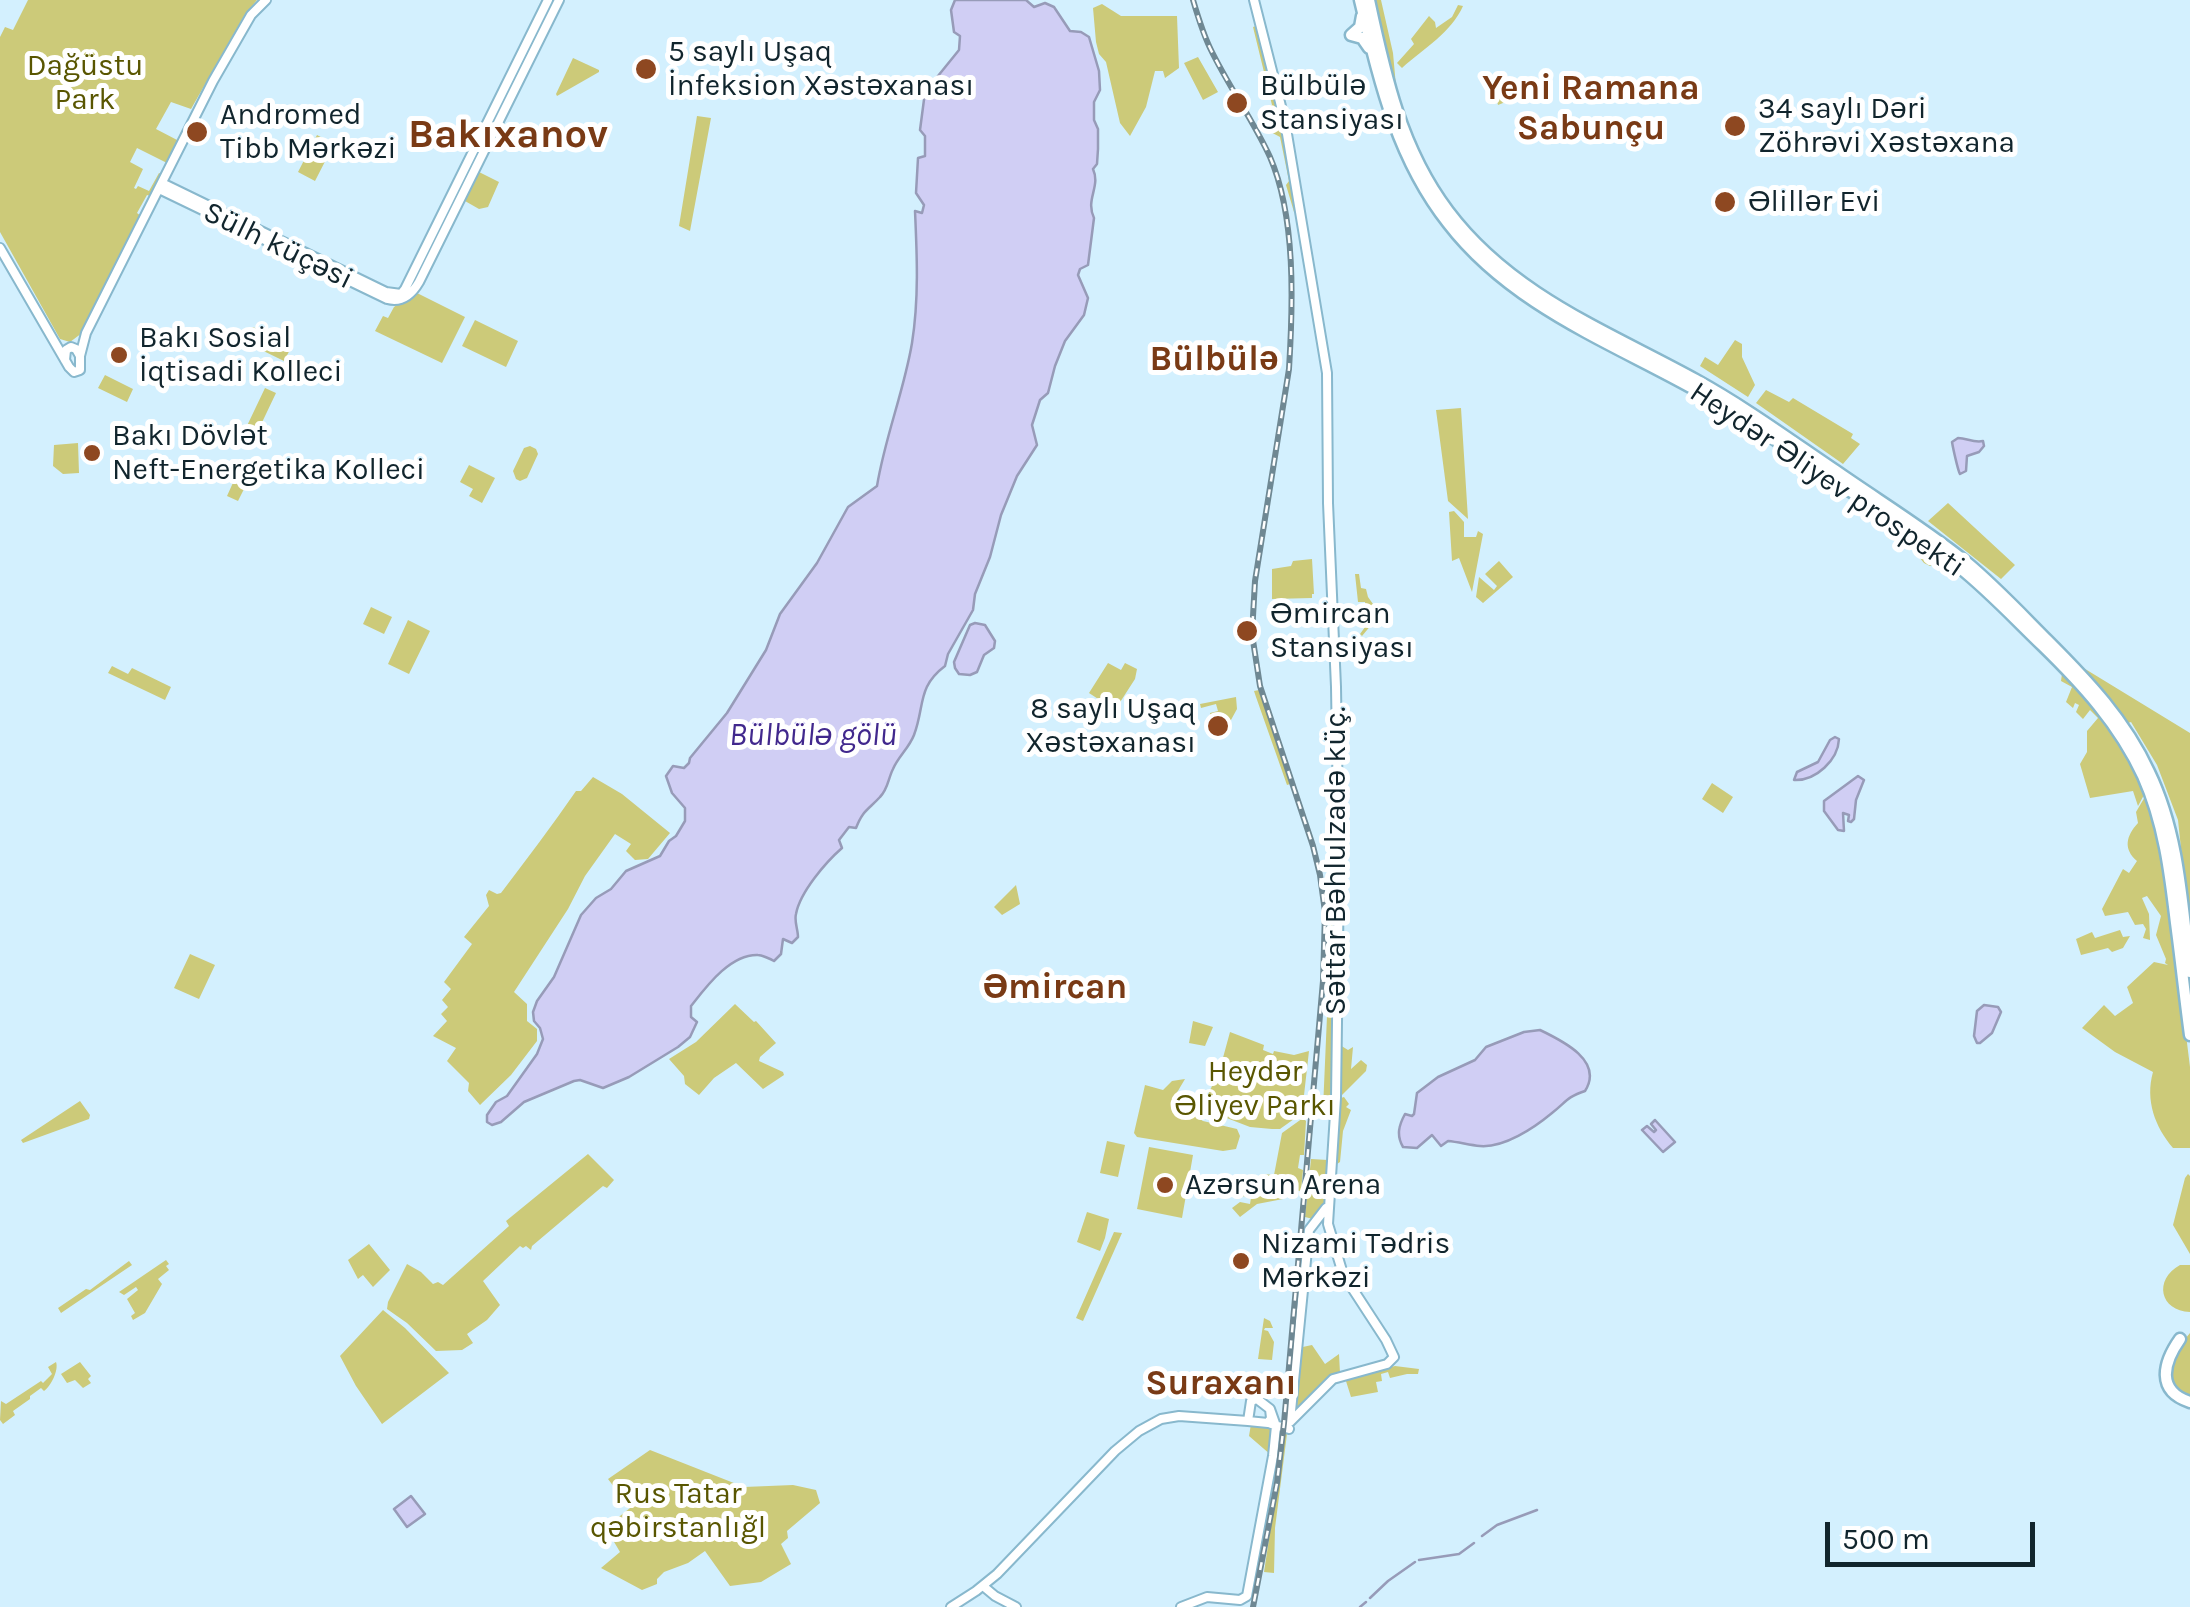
<!DOCTYPE html>
<meta charset="utf-8">
<style>
body{margin:0}
#map{position:relative;width:2190px;height:1607px;overflow:hidden;background:#d3f0fe;font-family:Karla,sans-serif}
canvas{display:block}
.scale{position:absolute;left:1825px;top:1522px;width:210px;height:45px;box-sizing:border-box;border:5px solid #11252d;border-top:0;padding-left:12px;font-size:30px;line-height:35px;white-space:nowrap;color:#11252d;-webkit-text-stroke:8px #fff;paint-order:stroke}
</style>
<div id="map">
<canvas width="2190" height="1607"></canvas>
<div class="scale">500 m</div>
</div>
<script>
const ctx = document.querySelector('canvas').getContext('2d');
ctx.lineJoin = 'round';
function fill(path, color) {
  ctx.fillStyle = color;
  ctx.fill(path, 'evenodd');
}
function stroke(path, color, width, dash) {
  ctx.strokeStyle = color;
  ctx.lineWidth = width;
  ctx.lineCap = dash ? 'butt' : 'round';
  ctx.setLineDash(dash || []);
  ctx.stroke(path);
}
function drawText(font, color, halo, rows, align = 'center') {
  ctx.font = font + ' Karla,sans-serif';
  ctx.lineWidth = 10;
  ctx.setLineDash([]);
  ctx.textBaseline = 'middle';
  ctx.strokeStyle = halo;
  ctx.fillStyle = color;
  for (const [text, x, y, turn = 0] of rows) {
    ctx.save();
    ctx.translate(x, y);
    ctx.rotate((+turn || 0) * Math.PI / 180);
    ctx.textAlign = isNaN(turn) ? turn : align;
    if (halo) ctx.strokeText(text, 0, 0);
    ctx.fillText(text, 0, 0);
    ctx.restore();
  }
}
const green = new Path2D(`
 M 28,0 L 257,0 L 244,16 L 191,109 L 171,102 L 156,129 L 179,141 L 167,163 L 137,148 L 130,162 L 143,169 L 134,188 L 136,189 L 138,186 L 149,191 L 159,173 L 164,175 L 160,182 L 155,184 L 153,197 L 147,195 L 137,213 L 141,216 L 82,333 L 70,342 L 60,339 L 0,232 L 0,37 L 5,27 L 13,30 Z
 M 1372,0 L 1381,0 L 1393,53 L 1397,97 Z
 M 1102,4 L 1121,16 L 1177,16 L 1179,68 L 1165,78 L 1163,71 L 1155,71 L 1146,107 L 1130,136 L 1120,123 L 1106,62 L 1099,54 L 1096,42 L 1093,8 Z
 M 1458,5 L 1463,6 C 1451,33 1424,48 1402,68 L 1397,63 L 1414,44 L 1411,39 L 1429,16 L 1435,22 L 1436,28 L 1452,17 Z
 M 1259,25 L 1287,145 L 1298,212 L 1294,212 L 1286,185 L 1289,181 L 1280,137 L 1267,130 L 1264,109 L 1272,105 L 1253,27 Z
 M 1198,57 L 1218,92 L 1203,100 L 1184,63 Z
 M 573,58 L 599,70 L 599,72 L 557,96 L 556,94 Z
 M 1493,85 L 1535,88 L 1538,89 L 1498,105 Z
 M 697,116 L 711,118 L 690,231 L 679,226 Z
 M 317,135 L 334,144 L 315,181 L 298,172 Z
 M 479,172 L 499,182 L 488,207 L 479,209 L 465,201 Z
 M 415,292 L 465,317 L 442,363 L 375,331 L 383,316 L 388,318 L 394,307 Z
 M 475,320 L 518,341 L 506,367 L 462,346 Z
 M 253,327 L 292,346 L 284,361 L 245,342 Z
 M 1735,340 L 1742,344 L 1742,357 L 1755,385 L 1748,397 L 1700,366 L 1705,357 L 1718,365 Z
 M 105,375 L 133,389 L 127,402 L 98,388 Z
 M 265,388 L 276,393 L 256,435 L 245,430 Z
 M 1766,390 L 1789,402 L 1793,398 L 1853,434 L 1851,438 L 1860,444 L 1843,464 L 1756,403 Z
 M 1461,408 L 1468,519 L 1448,501 L 1436,410 Z
 M 78,443 L 79,473 L 63,474 L 53,466 L 54,445 Z
 M 530,446 L 536,449 L 538,454 L 527,478 L 520,481 L 516,479 L 513,471 L 524,448 Z
 M 241,465 L 253,471 L 238,501 L 227,496 Z
 M 469,465 L 495,478 L 482,503 L 469,496 L 473,489 L 460,482 Z
 M 1948,503 L 2015,565 L 2001,579 L 1928,521 Z
 M 1454,511 L 1464,522 L 1464,537 L 1476,537 L 1478,531 L 1483,534 L 1472,592 L 1459,558 L 1452,561 L 1449,512 Z
 M 1872,514 L 1902,540 L 1904,537 L 1939,559 L 1930,566 L 1924,563 L 1911,547 L 1888,538 L 1883,528 L 1870,517 Z
 M 1312,559 L 1314,594 L 1312,594 L 1312,598 L 1272,599 L 1272,569 L 1291,566 L 1293,561 Z
 M 1499,561 L 1513,577 L 1483,603 L 1476,597 L 1479,577 L 1494,590 L 1497,586 L 1485,574 Z
 M 1355,574 L 1359,574 L 1361,588 L 1366,589 L 1368,597 L 1373,604 L 1372,624 L 1362,636 L 1360,634 L 1368,623 L 1365,602 L 1358,602 Z
 M 371,607 L 392,617 L 384,634 L 363,624 Z
 M 408,620 L 430,631 L 409,674 L 388,664 Z
 M 1108,663 L 1121,670 L 1125,663 L 1137,669 L 1135,679 L 1115,710 L 1089,693 Z
 M 2077,664 L 2190,733 L 2190,934 L 2178,820 L 2157,765 L 2131,722 L 2128,723 Z
 M 112,666 L 128,674 L 132,668 L 171,687 L 165,700 L 108,673 Z
 M 2062,674 C 2098,709 2125,748 2144,795 L 2138,806 L 2133,791 L 2090,798 L 2080,764 L 2087,752 L 2087,731 L 2098,718 L 2090,710 L 2083,719 L 2076,712 L 2079,705 L 2075,703 L 2073,708 L 2066,702 L 2072,687 L 2061,681 Z
 M 1259,690 L 1290,784 L 1287,785 L 1256,697 L 1254,691 Z
 M 1236,697 L 1237,709 L 1226,729 L 1222,722 L 1212,724 L 1210,713 L 1218,711 L 1216,704 L 1201,708 L 1200,704 Z
 M 593,777 L 622,794 L 670,833 L 648,859 L 635,860 L 626,851 L 631,844 L 615,834 L 585,876 L 568,909 L 514,992 L 527,1004 L 527,1021 L 537,1029 L 537,1041 L 511,1075 L 480,1105 L 468,1091 L 469,1083 L 447,1061 L 456,1048 L 433,1036 L 447,1021 L 441,1014 L 448,1007 L 442,1000 L 451,989 L 444,982 L 472,944 L 464,937 L 489,906 L 486,895 L 489,890 L 497,894 L 501,893 C 526,860 552,826 576,791 L 581,791 Z
 M 1712,783 L 1733,797 L 1723,813 L 1702,799 Z
 M 2146,795 L 2161,842 L 2167,882 L 2190,1067 L 2190,1148 L 2173,1148 C 2155,1127 2145,1100 2153,1072 L 2115,1052 L 2082,1028 L 2104,1005 L 2115,1016 L 2133,1003 L 2127,987 L 2154,962 L 2168,965 L 2165,963 L 2166,959 L 2156,935 L 2161,916 L 2147,896 L 2142,898 L 2149,914 L 2150,940 L 2143,938 L 2146,929 L 2143,924 L 2135,925 L 2128,912 L 2105,916 L 2102,909 L 2123,869 L 2129,873 L 2137,861 C 2123,849 2126,836 2138,823 L 2136,812 Z
 M 1332,875 L 1336,876 L 1335,905 L 1332,907 L 1332,917 L 1336,919 L 1333,1104 L 1330,1109 L 1323,1109 L 1331,923 L 1327,908 Z
 M 1016,885 L 1020,904 L 1002,915 L 994,907 Z
 M 2120,930 L 2123,937 L 2130,936 L 2123,948 L 2112,952 L 2108,948 L 2081,955 L 2076,939 L 2092,932 L 2095,938 Z
 M 190,954 L 215,965 L 199,999 L 174,988 Z
 M 735,1004 L 754,1022 L 756,1021 L 776,1043 L 760,1057 L 759,1061 L 783,1072 L 784,1075 L 763,1089 L 736,1063 L 714,1078 L 699,1095 L 685,1084 L 684,1076 L 669,1059 L 696,1042 Z
 M 1193,1021 L 1213,1027 L 1205,1046 L 1189,1043 Z
 M 1230,1032 L 1264,1045 L 1263,1050 L 1273,1054 L 1274,1051 L 1294,1055 L 1309,1051 L 1303,1104 L 1294,1100 L 1290,1109 L 1301,1114 L 1280,1129 L 1272,1129 L 1250,1127 L 1211,1112 L 1209,1107 L 1204,1103 L 1212,1086 L 1207,1082 L 1213,1064 L 1221,1065 Z
 M 1340,1045 L 1348,1050 L 1353,1047 L 1351,1069 L 1361,1060 L 1367,1065 L 1366,1071 L 1342,1095 L 1338,1094 Z
 M 1185,1079 L 1172,1101 L 1203,1121 L 1237,1129 L 1240,1136 L 1236,1149 L 1223,1151 L 1137,1137 L 1134,1133 L 1145,1085 L 1163,1090 L 1172,1081 Z
 M 1344,1097 L 1349,1104 L 1346,1107 L 1351,1110 L 1343,1131 L 1340,1162 L 1334,1166 L 1338,1099 Z
 M 80,1101 L 90,1115 L 89,1119 L 23,1143 L 21,1140 Z
 M 1303,1118 L 1306,1121 L 1304,1155 L 1300,1155 L 1298,1168 L 1303,1170 L 1301,1191 L 1260,1188 L 1262,1174 L 1274,1175 L 1282,1133 Z
 M 1107,1141 L 1125,1145 L 1118,1177 L 1100,1173 Z
 M 1149,1147 L 1193,1155 L 1182,1218 L 1137,1209 Z
 M 588,1154 L 614,1180 L 607,1188 L 603,1186 L 532,1246 L 531,1250 L 526,1246 L 523,1248 L 520,1246 L 483,1281 L 500,1305 L 487,1320 L 467,1334 L 473,1343 L 462,1350 L 436,1351 L 407,1323 L 387,1309 L 388,1302 L 407,1264 L 421,1272 L 433,1284 L 438,1282 L 443,1285 L 509,1226 L 506,1221 Z
 M 1311,1159 L 1328,1160 L 1325,1209 L 1313,1219 L 1305,1217 Z
 M 2188,1174 L 2190,1176 L 2190,1254 L 2173,1225 L 2185,1178 Z
 M 1250,1180 L 1258,1182 L 1258,1189 L 1285,1192 L 1283,1199 L 1257,1204 L 1240,1217 L 1232,1208 L 1240,1202 L 1250,1204 L 1251,1198 L 1242,1196 L 1244,1186 Z
 M 1087,1212 L 1109,1219 L 1105,1238 L 1100,1251 L 1077,1242 Z
 M 1114,1232 L 1122,1233 L 1083,1321 L 1076,1318 Z
 M 369,1244 L 390,1270 L 373,1287 L 363,1275 L 358,1279 L 348,1260 Z
 M 166,1260 L 169,1264 L 166,1266 L 169,1270 L 158,1279 L 162,1284 L 145,1313 L 133,1320 L 131,1316 L 135,1313 L 127,1299 L 138,1290 L 136,1287 L 124,1295 L 119,1292 Z
 M 129,1261 L 132,1265 L 61,1313 L 58,1308 L 86,1289 L 90,1290 Z
 M 2180,1265 L 2190,1265 L 2190,1312 C 2160,1311 2153,1280 2180,1265 Z
 M 383,1310 L 405,1328 L 449,1373 L 382,1424 L 356,1386 L 340,1356 Z
 M 1264,1318 L 1270,1321 L 1273,1328 L 1265,1328 L 1264,1330 L 1268,1331 L 1274,1342 L 1272,1360 L 1258,1359 Z
 M 2190,1333 L 2190,1400 L 2169,1382 L 2171,1356 Z
 M 1312,1345 L 1325,1364 L 1339,1354 L 1340,1373 L 1329,1379 L 1297,1409 L 1295,1408 L 1298,1348 Z
 M 56,1362 C 59,1370 51,1386 44,1391 L 41,1388 L 30,1396 L 30,1399 L 13,1411 L 15,1415 L 3,1424 L 0,1420 L 1,1401 L 6,1404 L 41,1381 L 43,1383 L 52,1374 L 48,1367 Z
 M 80,1362 L 91,1376 L 88,1379 L 91,1383 L 83,1388 L 75,1380 L 67,1383 L 61,1374 Z
 M 1395,1366 L 1419,1369 L 1418,1374 L 1407,1374 L 1390,1378 L 1388,1372 L 1381,1374 L 1382,1381 L 1376,1382 L 1378,1392 L 1351,1397 L 1345,1378 Z
 M 1251,1424 L 1273,1428 L 1271,1455 L 1249,1436 Z
 M 1285,1434 L 1287,1434 L 1275,1528 L 1274,1573 L 1264,1572 Z
 M 650,1450 L 744,1487 L 793,1485 L 816,1490 L 820,1503 L 787,1531 L 788,1538 L 781,1544 L 791,1564 L 761,1582 L 730,1586 L 705,1551 L 688,1563 L 664,1572 L 657,1579 L 657,1584 L 642,1590 L 601,1568 L 620,1552 L 607,1530 L 610,1524 L 630,1508 L 608,1479 Z`);
const water = new Path2D(`
 M 955,0 L 1026,0 L 1034,7 L 1045,3 L 1054,7 L 1070,31 L 1081,32 L 1089,37 L 1099,71 L 1100,90 L 1094,102 L 1094,120 L 1098,129 L 1098,149 L 1097,164 L 1093,169 C 1101,187 1085,199 1094,218 L 1088,265 L 1080,269 L 1078,275 L 1088,298 L 1084,315 L 1065,341 L 1055,366 L 1048,393 L 1040,400 L 1032,425 L 1037,445 L 1017,476 L 1001,515 L 990,557 L 975,594 L 973,610 L 948,654 L 945,666 C 917,687 925,706 914,735 C 909,748 898,757 893,769 C 888,779 888,789 880,797 C 868,810 863,810 856,828 L 849,827 L 839,840 L 842,848 C 826,862 800,892 796,914 C 794,921 798,930 798,937 L 792,943 L 783,939 L 781,954 L 774,961 C 771,959 761,955 758,955 C 730,954 706,987 691,1006 L 691,1017 L 697,1022 L 690,1037 L 678,1047 L 629,1077 L 603,1088 L 580,1080 L 574,1081 L 524,1102 L 501,1122 L 492,1125 L 487,1122 L 487,1115 L 496,1102 L 507,1096 L 537,1054 L 543,1039 L 540,1028 L 534,1021 L 533,1012 L 537,1001 L 554,977 L 581,915 L 596,898 L 611,889 L 626,871 L 660,856 L 669,841 L 676,836 L 685,821 L 685,808 L 672,793 L 666,776 L 673,766 L 684,768 L 689,763 L 690,758 L 727,713 L 766,650 L 780,614 L 817,563 L 848,507 L 877,486 C 885,437 904,391 912,343 C 919,299 917,255 915,211 L 922,213 L 924,205 L 916,193 L 918,158 L 925,156 L 925,136 L 920,130 L 925,92 L 959,50 L 960,36 L 954,32 L 951,10 Z
 M 1958,438 C 1967,438 1973,443 1983,441 L 1984,446 L 1979,452 L 1967,456 L 1966,471 L 1960,474 C 1958,471 1953,448 1952,442 Z
 M 975,623 L 985,625 L 995,641 L 994,648 L 984,655 L 977,672 L 970,675 L 959,674 L 955,668 L 954,662 L 970,625 Z
 M 1835,737 L 1839,739 C 1838,760 1816,781 1794,780 L 1797,772 L 1818,762 L 1830,740 Z
 M 1858,776 L 1864,780 L 1856,800 L 1854,819 L 1851,822 L 1848,821 L 1849,815 L 1843,813 L 1844,831 L 1838,830 L 1824,811 L 1824,801 Z
 M 1984,1005 L 1998,1007 L 2001,1012 L 1992,1033 L 1980,1043 L 1977,1043 L 1974,1036 L 1977,1011 Z
 M 1540,1030 C 1563,1041 1604,1061 1585,1091 C 1567,1097 1567,1101 1552,1113 C 1534,1128 1504,1148 1480,1146 C 1469,1145 1459,1142 1448,1141 L 1441,1146 L 1432,1135 L 1417,1148 L 1403,1147 C 1396,1135 1399,1125 1405,1114 L 1412,1116 L 1414,1114 L 1417,1093 L 1438,1077 L 1475,1060 L 1486,1047 L 1524,1032 Z
 M 1655,1120 L 1675,1142 L 1663,1152 L 1642,1130 L 1647,1126 L 1654,1132 L 1656,1130 L 1651,1124 Z
 M 411,1496 L 425,1514 L 407,1527 L 394,1509 Z`);
const stream = new Path2D(`
 M 1482,1536 L 1497,1525 L 1537,1510
 M 1419,1560 L 1459,1554 L 1474,1543
 M 1370,1598 L 1388,1581 L 1415,1562
 M 1360,1607 L 1366,1602`);
const major = new Path2D(`
 M 1254,0 L 1285,122 L 1327,373 L 1328,503 L 1336,687 L 1339,871 L 1336,1098 L 1328,1224 L 1343,1274 L 1386,1340 L 1394,1357 L 1387,1364 L 1333,1379 L 1290,1422
 M 162,183 L 386,292 L 401,294 L 405,289 L 548,0
 M 159,189 L 387,299 C 402,303 412,294 419,282 L 559,0
 M 0,248 L 69,367 L 74,372 L 80,370 L 80,356 L 76,349 L 71,347 L 66,350 L 65,360
 M 80,356 L 86,333 L 213,81 L 251,15 L 266,0
 M 1257,1399 L 1270,1409 L 1271,1418 L 1268,1423 L 1248,1421 L 1251,1401 Z
 M 1290,1421 L 1309,1230 L 1326,1208
 M 1271,1424 L 1289,1429
 M 983,1586 L 995,1596 L 1016,1607
 M 951,1607 L 976,1591 L 997,1574 L 1115,1451 L 1139,1431 L 1161,1419 L 1179,1416 L 1248,1421
 M 1181,1607 L 1207,1597 L 1240,1600 L 1247,1596 L 1273,1456 L 1276,1426 L 1270,1409`);
const highway = new Path2D(`
 M 1360,0 C 1379,79 1396,157 1448,223 C 1511,305 1608,341 1696,390 C 1745,417 1790,450 1835,481 C 1877,509 1920,536 1959,567 C 1989,591 2015,619 2042,645 C 2082,684 2119,724 2143,776 C 2164,823 2170,872 2176,923 C 2181,960 2185,998 2190,1035
 M 1369,0 C 1385,75 1401,149 1448,211 C 1511,295 1607,331 1696,380 C 1745,407 1790,440 1836,471 C 1879,501 1925,529 1966,562 C 1995,586 2021,614 2048,641 C 2088,681 2125,720 2149,772 C 2179,834 2182,904 2190,972
 M 1362,16 L 1360,27 L 1351,35 L 1362,38 L 1369,48
 M 2180,1339 C 2163,1363 2156,1391 2190,1402`);
const rail = new Path2D(`
 M 1193,0 C 1198,17 1203,34 1211,50 C 1229,87 1253,120 1270,157 C 1296,217 1293,304 1289,369 L 1255,581 L 1252,634 L 1260,686 L 1313,846 L 1320,875 L 1325,912 L 1323,981 L 1284,1423 L 1277,1483 L 1253,1607`);
const markers = [
 [646,69,12,"#8e4821"],
 [1237,103,12,"#8e4821"],
 [1735,126,12,"#8e4821"],
 [197,132,12,"#8e4821"],
 [1725,202,12,"#8e4821"],
 [119,355,10,"#8e4821"],
 [92,453,10,"#8e4821"],
 [1247,631,12,"#8e4821"],
 [1218,726,12,"#8e4821"],
 [1165,1185,10,"#8e4821"],
 [1241,1261,10,"#8e4821"]
];
const poiNames = [
 ["5 saylı Uşaq",668,52],
 ["İnfeksion Xəstəxanası",668,86],
 ["Bülbülə",1260,86],
 ["Stansiyası",1260,120],
 ["34 saylı Dəri",1758,109],
 ["Zöhrəvi Xəstəxana",1758,143],
 ["Andromed",220,115],
 ["Tibb Mərkəzi",220,149],
 ["Əlillər Evi",1748,202],
 ["Bakı Sosial",139,338],
 ["İqtisadi Kolleci",139,372],
 ["Bakı Dövlət",112,436],
 ["Neft-Energetika Kolleci",112,470],
 ["Əmircan",1270,614],
 ["Stansiyası",1270,648],
 ["8 saylı Uşaq",1196,709,"right"],
 ["Xəstəxanası",1196,743,"right"],
 ["Azərsun Arena",1185,1185],
 ["Nizami Tədris",1261,1244],
 ["Mərkəzi",1261,1278]
];
const parkNames = [
 ["Dağüstu",85,66],
 ["Park",85,100],
 ["Heydər",1255,1072],
 ["Əliyev Parkı",1255,1106],
 ["Rus Tatar",678,1494],
 ["qəbirstanlığl",678,1528]
];
const streetNames = [
 ["Sülh küçəsi",278,246,26],
 ["Heydər Əliyev prospekti",1827,480,34],
 ["Səttar Bəhlulzadə küç.",1336,861,-90]
];
const waterNames = [
 ["Bülbülə gölü",813,736]
];
const quarterNames = [
 ["Yeni Ramana",1591,89],
 ["Sabunçu",1591,129],
 ["Bülbülə",1214,360],
 ["Əmircan",1055,988],
 ["Suraxanı",1221,1384]
];
const districtNames = [
 ["Bakıxanov",508,136]
];
fill(green, '#ccca79');
fill(water, '#d0cef4');
stroke(water, '#979bb8', 2.5);
stroke(stream, '#979bb8', 2.5);
stroke(major, '#88b8cd', 12);
stroke(highway, '#88b8cd', 15);
stroke(major, '#fff', 8);
stroke(highway, '#fff', 10);
stroke(rail, '#6f8893', 6);
stroke(rail, '#fff', 2.5, [8]);
for (const [x, y, r, color] of markers) {
  const dot = new Path2D();
  dot.arc(x, y, r, 0, 2 * Math.PI);
  ctx.fillStyle = color;
  ctx.fill(dot);
  stroke(dot, '#fff', 4);
}
drawText('30px', '#11252d', '#fff', poiNames, 'left');
drawText('30px', '#595601', '#fff', parkNames);
drawText('30px', '#11252d', '#fff', streetNames);
drawText('italic 32px', '#41288d', '#fff', waterNames);
drawText('bold 35px', '#793a15', '#fff', quarterNames);
drawText('bold 40px', '#793a15', '#fff', districtNames);
</script>
